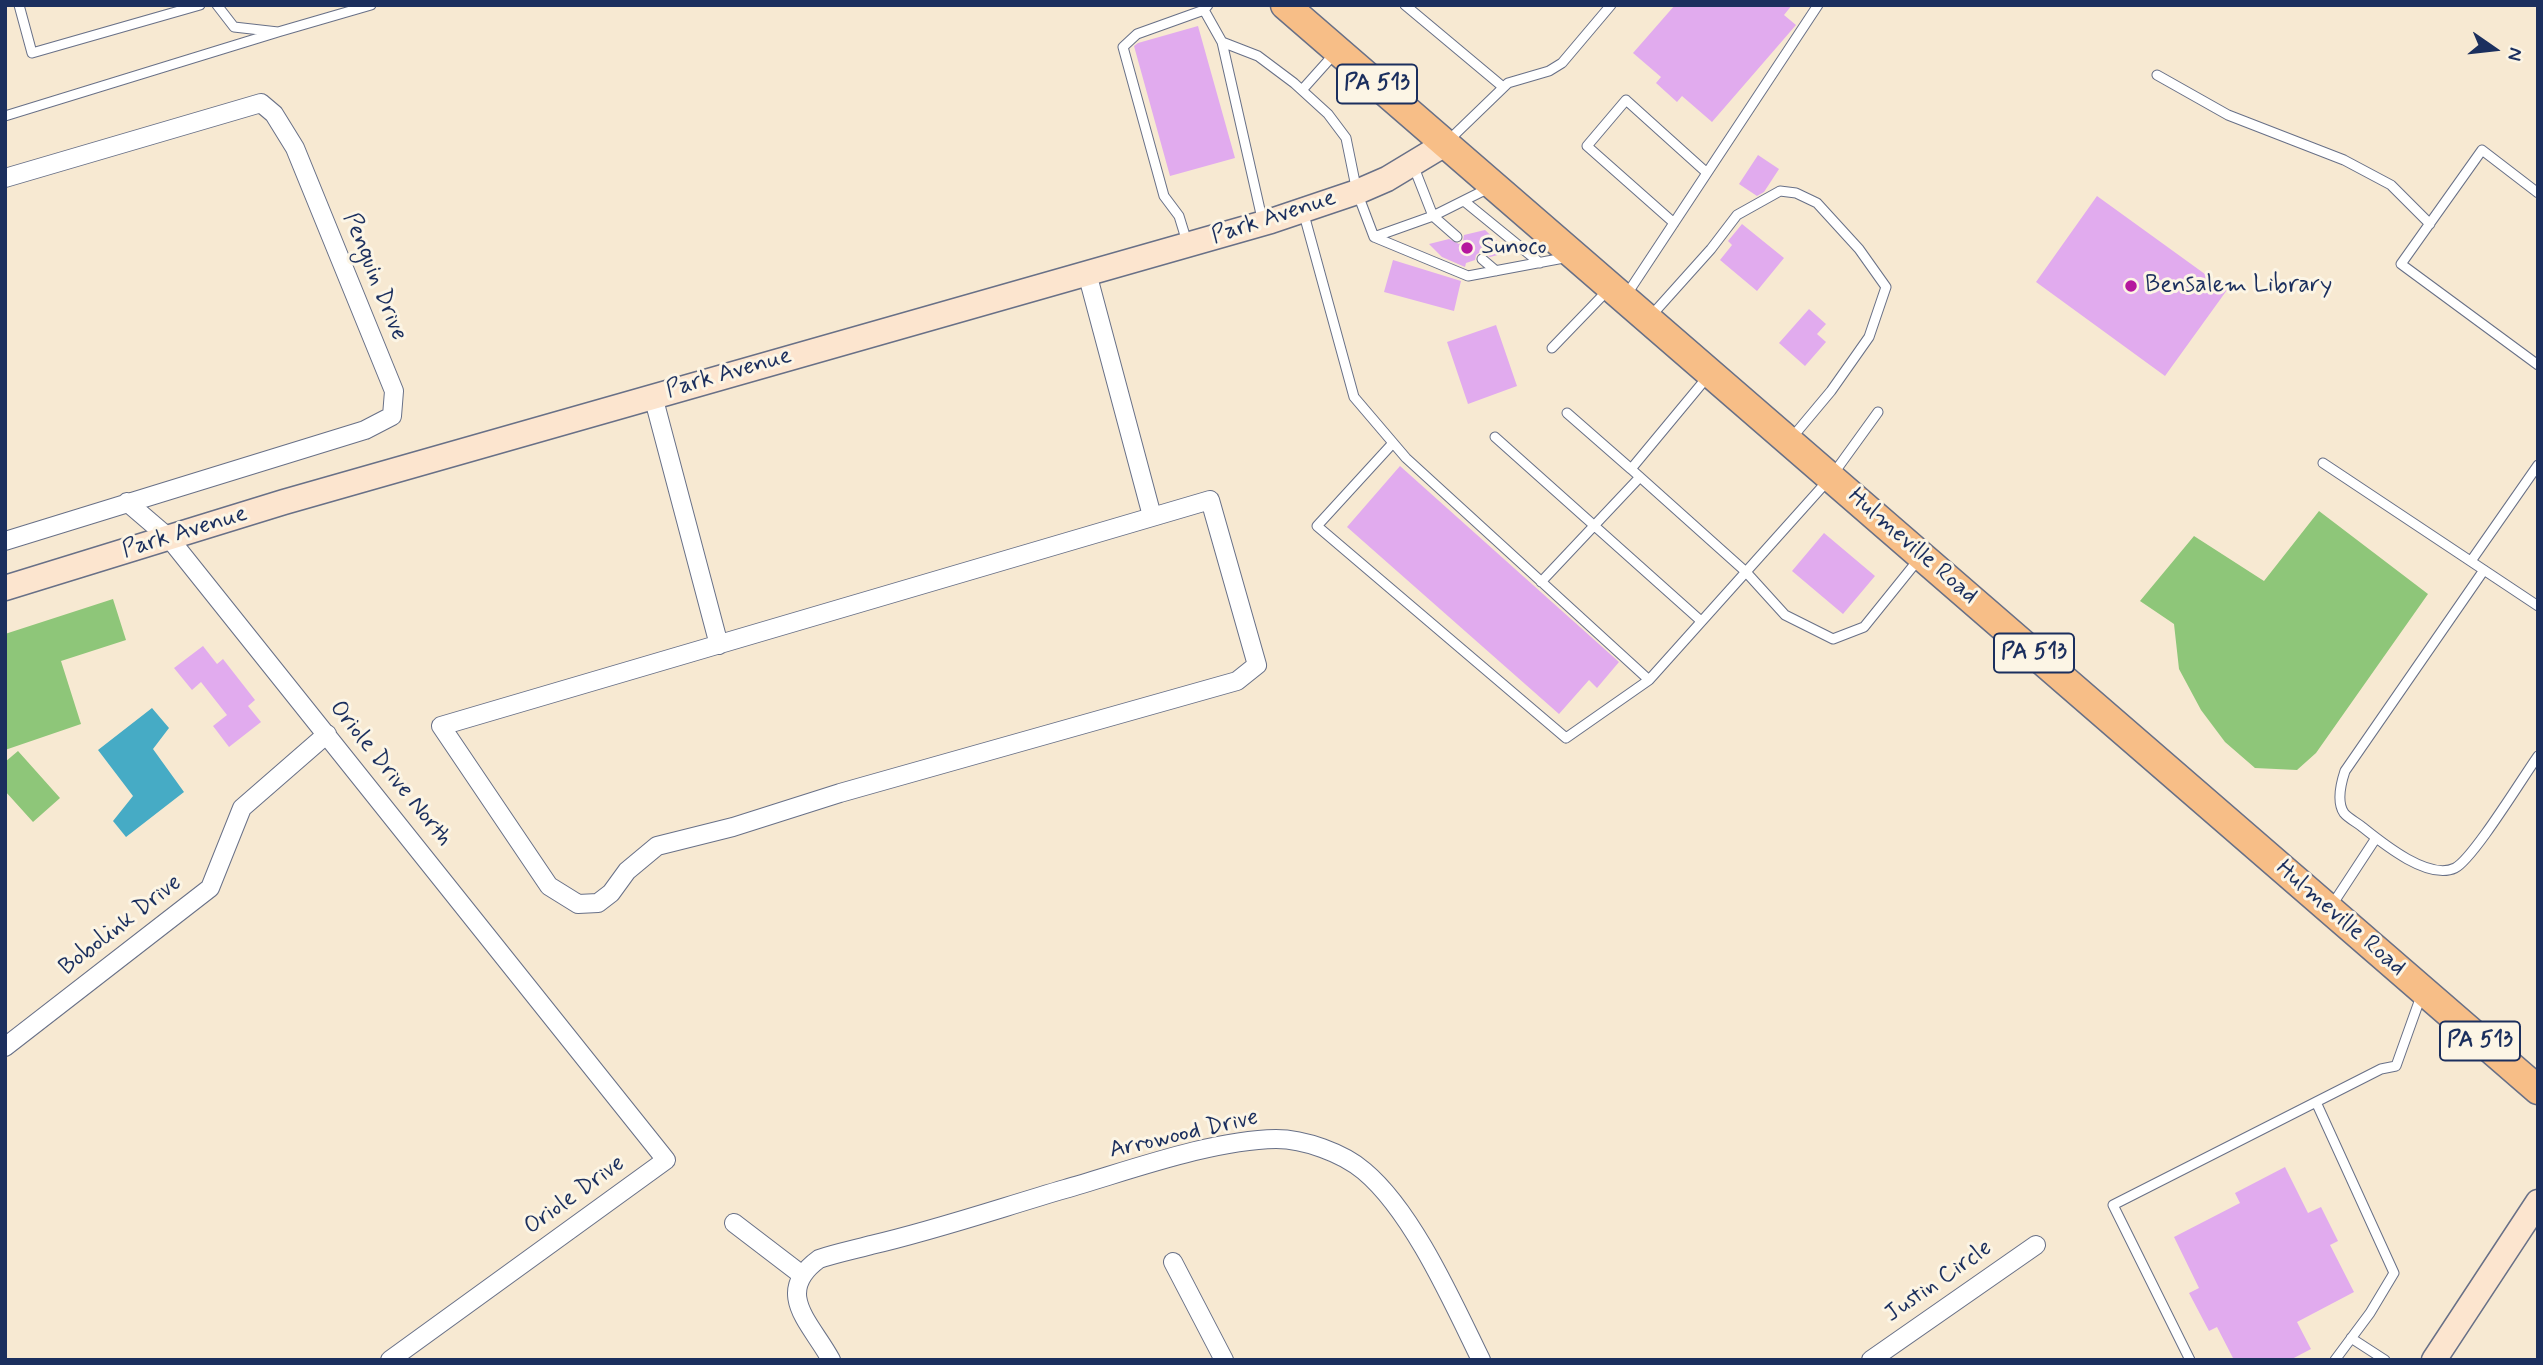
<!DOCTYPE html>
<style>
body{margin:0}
#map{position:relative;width:2543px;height:1365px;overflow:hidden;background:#f7e9d2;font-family:Mynerve,sans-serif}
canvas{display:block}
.frame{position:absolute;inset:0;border:7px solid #1b2f5e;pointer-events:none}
.north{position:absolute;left:2459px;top:14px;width:70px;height:70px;-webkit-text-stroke:5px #fcf5e5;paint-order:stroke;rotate:104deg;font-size:19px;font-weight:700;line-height:28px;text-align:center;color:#1b2f5e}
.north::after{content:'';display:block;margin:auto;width:24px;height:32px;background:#1b2f5e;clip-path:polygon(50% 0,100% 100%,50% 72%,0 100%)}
</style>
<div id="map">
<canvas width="2543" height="1365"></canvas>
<div class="frame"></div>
<div class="north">N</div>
</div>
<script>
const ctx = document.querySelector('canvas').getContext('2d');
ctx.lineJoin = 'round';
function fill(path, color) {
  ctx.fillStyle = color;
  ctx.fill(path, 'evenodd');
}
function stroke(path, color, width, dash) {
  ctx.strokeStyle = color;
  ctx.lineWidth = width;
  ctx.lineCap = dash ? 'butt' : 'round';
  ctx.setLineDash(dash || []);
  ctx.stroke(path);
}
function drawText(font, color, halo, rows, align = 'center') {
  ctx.font = font + ' Mynerve,sans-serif';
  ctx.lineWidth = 6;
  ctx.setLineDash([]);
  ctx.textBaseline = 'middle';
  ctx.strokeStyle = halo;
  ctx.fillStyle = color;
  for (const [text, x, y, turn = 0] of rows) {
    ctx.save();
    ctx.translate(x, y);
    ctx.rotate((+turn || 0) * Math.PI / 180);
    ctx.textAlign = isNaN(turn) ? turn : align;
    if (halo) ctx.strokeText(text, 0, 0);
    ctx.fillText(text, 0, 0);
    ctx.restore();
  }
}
const green = new Path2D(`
 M 2319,511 L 2428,594 L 2316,753 L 2297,770 L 2255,768 L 2225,742 L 2201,710 L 2179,669 L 2174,624 L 2140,601 L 2194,536 L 2264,581 Z
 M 113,599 L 126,640 L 61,661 L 81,724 L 5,750 L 5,634 Z
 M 18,751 L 60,798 L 33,822 L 5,791 L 5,762 Z`);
const water = new Path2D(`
 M 152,708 L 169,728 L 153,749 L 184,792 L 126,837 L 113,821 L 133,796 L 98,750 Z`);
const building = new Path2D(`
 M 1675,5 L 1792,5 L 1784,15 L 1796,25 L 1712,122 L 1682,96 L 1677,102 L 1656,83 L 1661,77 L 1633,53 Z
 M 1198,26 L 1235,158 L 1170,176 L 1134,46 L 1138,43 Z
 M 1758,155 L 1779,169 L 1764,192 L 1757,196 L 1739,184 Z
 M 2097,196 L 2227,290 L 2165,376 L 2036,282 Z
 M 1742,224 L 1784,258 L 1757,291 L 1720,260 L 1732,245 L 1728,241 Z
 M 1485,230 L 1509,252 L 1490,257 L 1480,252 L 1476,255 L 1475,260 L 1466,263 L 1465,267 L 1442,257 L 1429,244 L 1449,239 L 1459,244 L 1463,241 L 1464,235 Z
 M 1393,260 L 1461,281 L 1454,311 L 1384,292 Z
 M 1809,309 L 1826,324 L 1817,334 L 1826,342 L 1805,366 L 1779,343 Z
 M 1496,325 L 1517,386 L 1468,404 L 1447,342 Z
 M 1400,466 L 1619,662 L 1597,688 L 1589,680 L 1559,714 L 1347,527 Z
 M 1824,533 L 1875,576 L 1843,614 L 1792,571 Z
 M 203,646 L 217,664 L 223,659 L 255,700 L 248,706 L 261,722 L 229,747 L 213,726 L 227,715 L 201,682 L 192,690 L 174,668 Z
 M 2285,1167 L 2308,1213 L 2321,1207 L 2338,1241 L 2330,1245 L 2354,1292 L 2297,1322 L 2311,1349 L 2290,1360 L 2234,1360 L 2217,1327 L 2209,1331 L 2189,1293 L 2199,1288 L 2174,1237 L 2240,1203 L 2235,1193 Z`);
const lane = new Path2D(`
 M 19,5 L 32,53 L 200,5
 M 217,5 L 234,27 L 278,32 L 371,5
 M 1405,5 L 1503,87
 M 1204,10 L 1222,42 L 1263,223
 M 1222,42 L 1258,56 L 1294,83 L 1328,114 L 1346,138 L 1357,192 L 1374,237 L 1468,276 L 1569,257
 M 2157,75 L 2228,115 L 2344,160 L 2391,185 L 2430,224
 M 1302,90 L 1336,52
 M 5,116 L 278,32
 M 1449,140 L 1508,83 L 1549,71 L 1562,63 L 1611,5
 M 2538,193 L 2482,150 L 2401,264 L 2538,365
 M 1464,201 L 1540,263
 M 1303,211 L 1354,397 L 1406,458 L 1649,680 L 1831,477 L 1878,412
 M 1674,223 L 1587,146 L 1626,100 L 1707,173
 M 1374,237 L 1433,216 L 1413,165
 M 1457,237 L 1433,216 L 1489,188
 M 1187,242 L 1179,216 L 1164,196 L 1123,47 L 1137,34 L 1204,10 L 1208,5
 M 1482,259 L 1496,271
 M 1627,294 L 1818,5
 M 1650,317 L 1711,249 L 1737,215 L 1780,191 L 1796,193 L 1817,203 L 1859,249 L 1886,287 L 1869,337 L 1831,391 L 1790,440
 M 1552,348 L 1607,291
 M 1709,375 L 1631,469 L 1746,572 L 1785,615 L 1833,639 L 1864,627 L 1918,560
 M 1567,413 L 1631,469
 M 1495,437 L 1701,621
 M 1393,443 L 1317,526 L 1566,738 L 1649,680
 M 2323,463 L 2538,606
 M 2471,561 L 2538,465
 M 2484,570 L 2345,771 C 2341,783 2336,801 2344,813 C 2348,818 2356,822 2361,826 C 2381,842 2428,881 2455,868 C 2473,859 2523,777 2538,756
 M 1541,582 L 1640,477
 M 2332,905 L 2376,838
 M 2316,1102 L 2394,1273 L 2370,1313 L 2335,1360
 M 2351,1338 L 2385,1360
 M 2190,1360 L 2113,1205 L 2381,1069 L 2396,1066 L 2421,996`);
const street = new Path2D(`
 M 5,178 L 261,103 L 274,114 L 295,148 L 394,391 L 392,416 L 365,430 L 5,541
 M 1087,273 L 1152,516
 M 653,396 L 719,645
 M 1210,500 L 1257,665 L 1237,681 L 840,793 L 733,827 L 657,846 L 627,871 L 611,893 L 598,903 L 578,904 L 549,886 L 441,726 Z
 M 127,502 L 169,538 L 666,1160 L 390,1360
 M 5,1047 L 210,888 L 242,808 L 327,734
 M 734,1223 L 802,1275
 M 1173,1262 L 1224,1360
 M 831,1360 C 812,1324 772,1293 819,1259 C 837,1253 853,1250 871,1245 C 936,1230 1000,1208 1065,1189 C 1128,1171 1211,1140 1276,1139 C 1304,1139 1343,1153 1364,1171 C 1413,1212 1453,1303 1481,1360
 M 1871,1360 L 2036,1245`);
const secondary = new Path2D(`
 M 5,588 L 284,502 L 1271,221 L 1357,192 L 1387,179 L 1445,144
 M 2434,1360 L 2538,1202`);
const primary = new Path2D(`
 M 1285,5 L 2538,1090`);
const markers = [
 [1467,248,7,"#b5179e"],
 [2131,286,7,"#b5179e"]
];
const shields = [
 [1377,84,80],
 [2034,653,80],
 [2480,1041,80]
];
const shieldNames = [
 ["PA 513",1377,84],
 ["PA 513",2034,653],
 ["PA 513",2480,1041]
];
const streetNames = [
 ["Park Avenue",1274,218,-18],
 ["Penguin Drive",374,277,68],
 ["Park Avenue",729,374,-16],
 ["Park Avenue",185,533,-17],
 ["Hulmeville Road",1912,547,41],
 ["Oriole Drive North",390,774,51],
 ["Hulmeville Road",2340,919,41],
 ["Bobolink Drive",121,926,-38],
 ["Arrowood Drive",1184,1135,-13],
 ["Oriole Drive",575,1196,-36],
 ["Justin Circle",1939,1282,-35]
];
const poiNames = [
 ["Sunoco",1481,248],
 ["Bensalem Library",2145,286]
];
fill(green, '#8ec679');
fill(water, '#46abc5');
fill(building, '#e1abee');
stroke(lane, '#687087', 11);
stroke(street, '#687087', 20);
stroke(secondary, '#687087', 27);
stroke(primary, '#687087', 31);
stroke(lane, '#fff', 9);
stroke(street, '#fff', 18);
stroke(secondary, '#fce5cf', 24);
stroke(primary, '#f7be87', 28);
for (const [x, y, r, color] of markers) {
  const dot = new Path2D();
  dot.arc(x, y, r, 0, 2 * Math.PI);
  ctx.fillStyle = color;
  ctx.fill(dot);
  stroke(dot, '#fcf5e5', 2.5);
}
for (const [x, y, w] of shields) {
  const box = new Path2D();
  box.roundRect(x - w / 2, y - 19.5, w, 39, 5);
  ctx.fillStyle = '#fcf5e5';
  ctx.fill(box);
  stroke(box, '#1b2f5e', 2);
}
drawText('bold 23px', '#1b2f5e', null, shieldNames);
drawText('24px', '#1b2f5e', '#fcf5e5', streetNames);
drawText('24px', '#1b2f5e', '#fcf5e5', poiNames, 'left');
</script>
